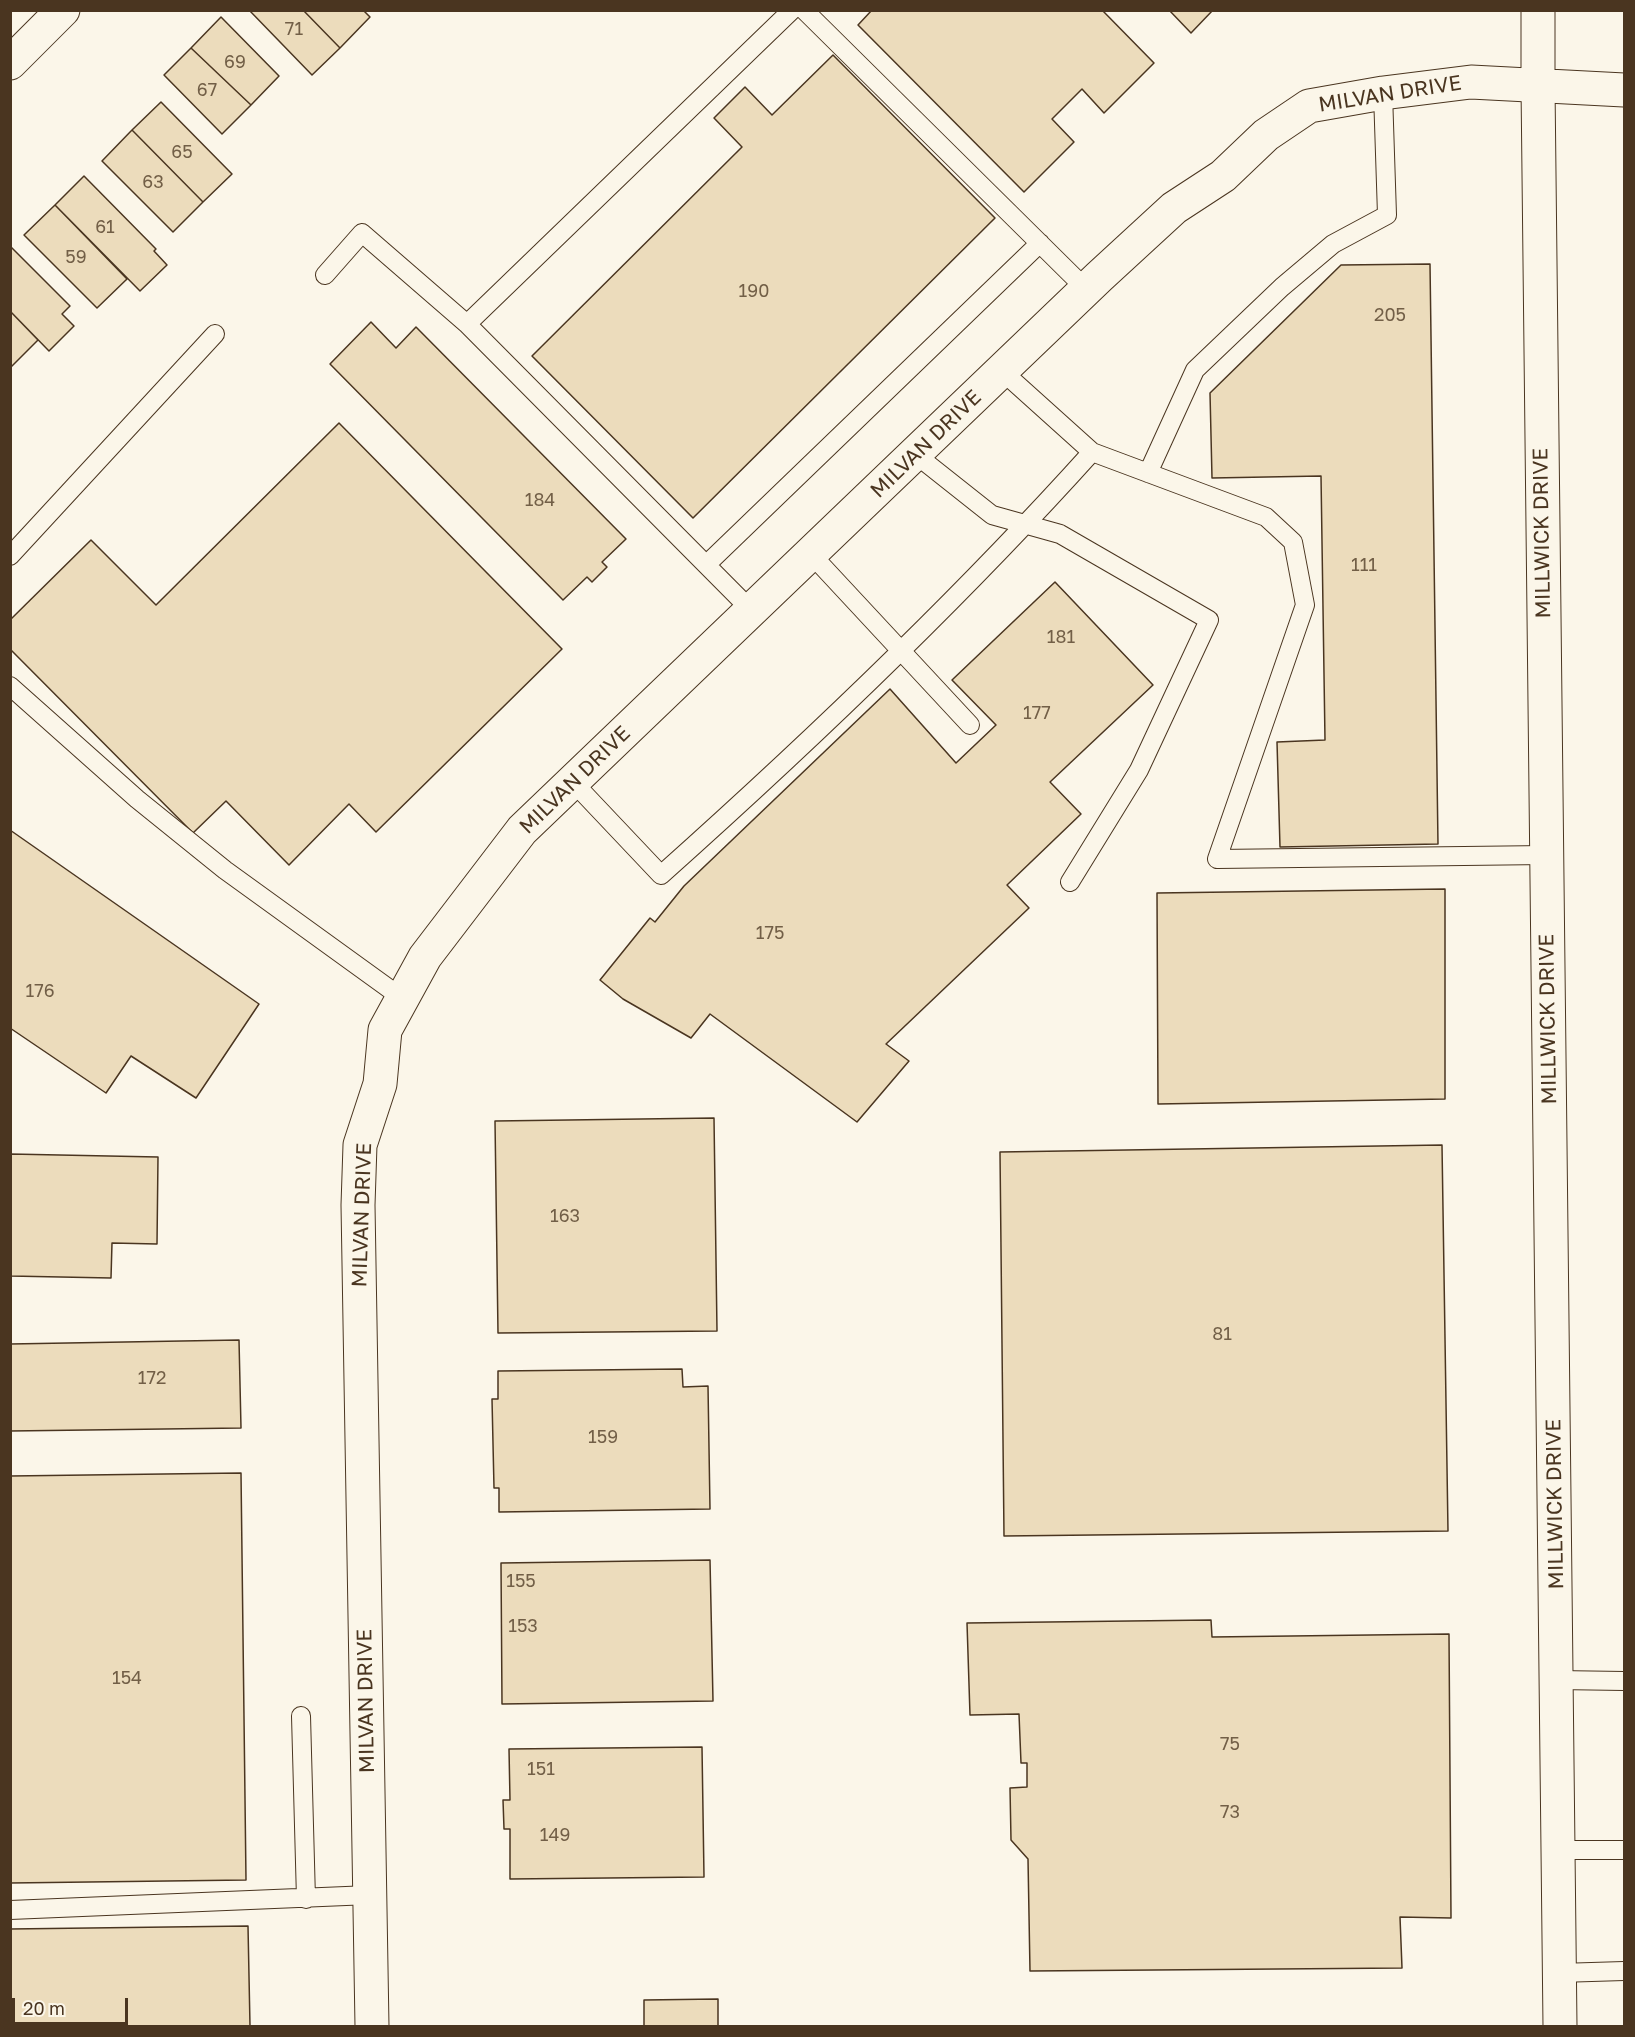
<!DOCTYPE html>
<style>
body{margin:0}
#map{position:relative;width:1635px;height:2037px;overflow:hidden;background:#fbf6e9;font-family:"Golos Text",sans-serif}
canvas{display:block}
.frame{position:absolute;inset:0;border:12px solid #4a3520;pointer-events:none}
.scale{position:absolute;left:12px;top:1998px;width:116px;height:27px;box-sizing:border-box;border:3px solid #4a3520;border-top:0;padding-left:8px;font-size:18px;line-height:21px;white-space:nowrap;color:#4a3520;-webkit-text-stroke:4px #fbf6e9;paint-order:stroke}
</style>
<div id="map">
<canvas width="1635" height="2037"></canvas>
<div class="frame"></div>
<div class="scale">20 m</div>
</div>
<script>
const ctx = document.querySelector('canvas').getContext('2d');
ctx.lineJoin = 'round';
function fill(path, color) {
  ctx.fillStyle = color;
  ctx.fill(path, 'evenodd');
}
function stroke(path, color, width, dash) {
  ctx.strokeStyle = color;
  ctx.lineWidth = width;
  ctx.lineCap = dash ? 'butt' : 'round';
  ctx.setLineDash(dash || []);
  ctx.stroke(path);
}
function drawText(font, color, halo, rows, align = 'center') {
  ctx.font = font + ' "Golos Text",sans-serif';
  ctx.lineWidth = 4.5;
  ctx.setLineDash([]);
  ctx.textBaseline = 'middle';
  ctx.strokeStyle = halo;
  ctx.fillStyle = color;
  for (const [text, x, y, turn = 0] of rows) {
    ctx.save();
    ctx.translate(x, y);
    ctx.rotate((+turn || 0) * Math.PI / 180);
    ctx.textAlign = isNaN(turn) ? turn : align;
    if (halo) ctx.strokeText(text, 0, 0);
    ctx.fillText(text, 0, 0);
    ctx.restore();
  }
}
const building = new Path2D(`
 M 249,10 L 303,10 L 340,48 L 312,75 Z
 M 303,10 L 363,10 L 370,17 L 340,48 Z
 M 872,10 L 1102,10 L 1154,63 L 1104,113 L 1082,89 L 1052,119 L 1074,142 L 1024,192 L 858,25 Z
 M 1169,10 L 1213,10 L 1191,33 Z
 M 221,17 L 279,76 L 251,105 L 191,48 Z
 M 191,48 L 251,105 L 222,134 L 164,75 Z
 M 833,55 L 995,218 L 693,518 L 532,356 L 742,147 L 714,118 L 745,87 L 772,115 Z
 M 161,102 L 232,174 L 203,202 L 132,130 Z
 M 132,130 L 203,202 L 173,232 L 102,161 Z
 M 84,176 L 156,249 L 154,251 L 167,265 L 140,291 L 55,205 Z
 M 55,205 L 127,279 L 97,308 L 24,235 Z
 M 10,246 L 70,306 L 62,314 L 74,326 L 49,351 L 10,311 Z
 M 1430,264 L 1438,844 L 1280,847 L 1277,742 L 1325,740 L 1321,476 L 1212,478 L 1210,393 L 1341,265 Z
 M 10,311 L 38,340 L 10,368 Z
 M 371,322 L 396,348 L 416,327 L 626,539 L 602,562 L 607,567 L 592,582 L 587,577 L 563,600 L 330,364 Z
 M 339,423 L 562,649 L 376,832 L 349,804 L 289,865 L 226,801 L 193,833 L 10,649 L 10,620 L 91,540 L 156,605 Z
 M 1055,582 L 1153,685 L 1050,782 L 1081,814 L 1007,885 L 1029,908 L 886,1044 L 909,1061 L 857,1122 L 710,1014 L 691,1038 L 623,999 L 600,980 L 650,918 L 655,922 L 684,886 L 890,689 L 956,763 L 996,725 L 952,680 Z
 M 10,830 L 259,1004 L 196,1098 L 131,1056 L 106,1093 L 10,1028 Z
 M 1445,889 L 1445,1099 L 1158,1104 L 1157,893 Z
 M 714,1118 L 717,1331 L 498,1333 L 495,1121 Z
 M 1442,1145 L 1448,1531 L 1004,1536 L 1000,1152 Z
 M 10,1154 L 158,1157 L 157,1244 L 112,1243 L 111,1278 L 10,1276 Z
 M 239,1340 L 241,1428 L 10,1431 L 10,1344 Z
 M 682,1369 L 683,1387 L 708,1386 L 710,1509 L 499,1512 L 499,1488 L 494,1488 L 492,1399 L 498,1399 L 498,1371 Z
 M 241,1473 L 246,1880 L 10,1883 L 10,1476 Z
 M 710,1560 L 713,1701 L 502,1704 L 501,1563 Z
 M 1211,1620 L 1212,1637 L 1449,1634 L 1451,1918 L 1400,1917 L 1402,1968 L 1030,1971 L 1028,1859 L 1011,1840 L 1010,1788 L 1027,1787 L 1027,1763 L 1021,1763 L 1019,1714 L 970,1715 L 967,1623 Z
 M 702,1747 L 704,1877 L 510,1879 L 510,1829 L 504,1829 L 503,1800 L 510,1800 L 509,1749 Z
 M 248,1926 L 250,2026 L 10,2026 L 10,1929 Z
 M 718,1999 L 718,2026 L 644,2026 L 644,2000 Z`);
const lane = new Path2D(`
 M 804,10 L 1086,289
 M 325,275 L 362,233 L 467,324
 M 1002,371 L 1092,452 L 1266,517 L 1293,542 L 1305,605 L 1217,859 L 1546,855
 M 915,454 L 992,515 L 1060,534 L 1209,620 L 1139,770 L 1070,882
 M 1148,473 L 1195,370 L 1282,287 L 1333,244 L 1387,215 L 1383,93
 M 811,554 L 970,725
 M 10,556 L 215,334
 M 707,564 L 1040,243
 M 751,610 L 467,324 L 792,10
 M 10,686 L 137,799 L 225,870 L 402,998
 M 573,782 L 661,875 C 811,741 957,602 1092,452
 M 1557,1680 L 1624,1681
 M 301,1716 L 306,1899
 M 1557,1850 L 1624,1850
 M 10,1910 L 370,1895
 M 1559,1973 L 1624,1971`);
const street = new Path2D(`
 M 10,63 L 63,10
 M 1538,86 L 1560,2026`);
const secondary = new Path2D(`
 M 1538,10 L 1538,86
 M 372,2026 L 358,1205 L 360,1145 L 380,1084 L 385,1030 L 425,957 L 522,830 L 1099,277 L 1174,208 L 1223,176 L 1266,135 L 1309,106 L 1383,93 L 1471,82 L 1624,90`);
const numberNames = [
 ["71",294,29],
 ["69",235,62],
 ["67",207,90],
 ["65",182,152],
 ["63",153,182],
 ["61",105,227],
 ["59",76,257],
 ["190",754,291],
 ["205",1390,315],
 ["184",540,500],
 ["111",1364,565],
 ["181",1061,637],
 ["177",1037,713],
 ["175",770,933],
 ["176",40,991],
 ["163",565,1216],
 ["81",1222,1334],
 ["172",152,1378],
 ["159",603,1437],
 ["155",521,1581],
 ["153",523,1626],
 ["154",127,1678],
 ["75",1230,1744],
 ["151",541,1769],
 ["73",1230,1812],
 ["149",555,1835]
];
const streetNames = [
 ["MILVAN DRIVE",1390,94,-9],
 ["MILVAN DRIVE",926,444,-44],
 ["MILLWICK DRIVE",1542,533,-91],
 ["MILVAN DRIVE",575,780,-44],
 ["MILLWICK DRIVE",1548,1019,-91],
 ["MILVAN DRIVE",362,1215,-88],
 ["MILLWICK DRIVE",1555,1504,-91],
 ["MILVAN DRIVE",366,1701,-91]
];
fill(building, '#ecdcbc');
stroke(building, '#4a3520', 1.5);
stroke(lane, '#4a3520', 20);
stroke(street, '#4a3520', 35);
stroke(secondary, '#4a3520', 35);
stroke(lane, '#fbf6e9', 18);
stroke(street, '#fbf6e9', 33);
stroke(secondary, '#fbf6e9', 33);
drawText('18px', '#725f47', null, numberNames);
drawText('21px', '#4a3520', '#fbf6e9', streetNames);
</script>
